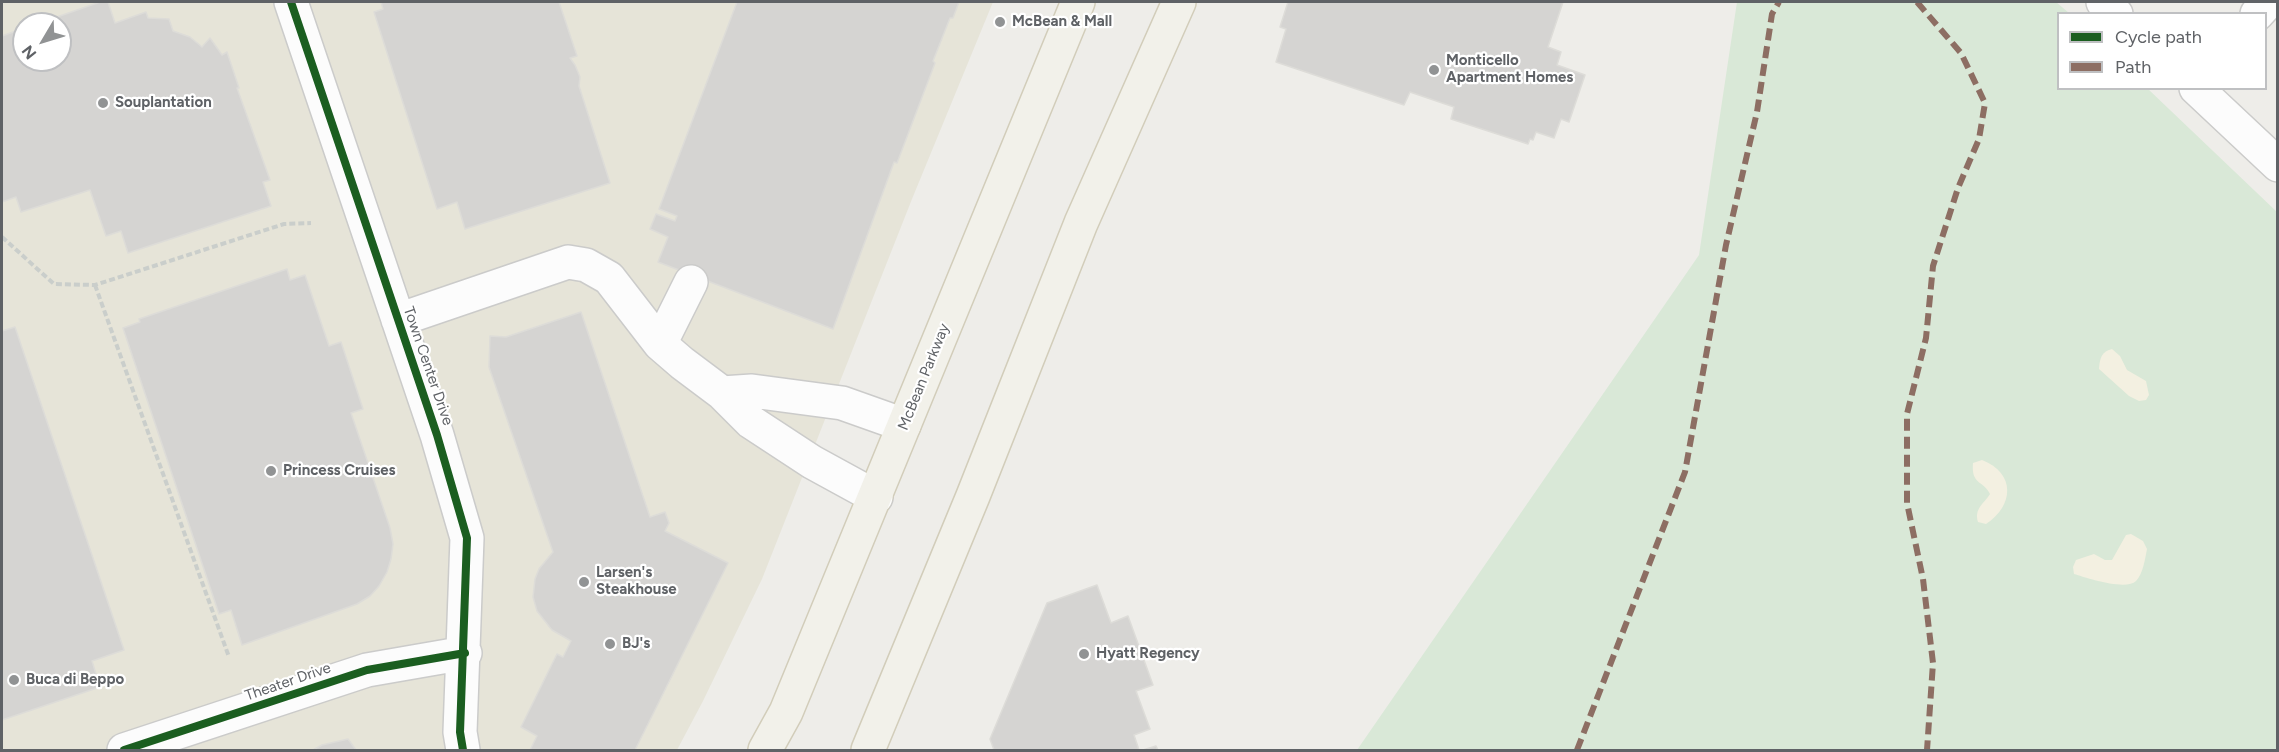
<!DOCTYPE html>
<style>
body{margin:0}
#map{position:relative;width:2279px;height:752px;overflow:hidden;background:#eeede9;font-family:Figtree,sans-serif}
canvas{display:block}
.frame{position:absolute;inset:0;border:3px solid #5f6266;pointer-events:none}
.legend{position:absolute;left:2057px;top:12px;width:210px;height:78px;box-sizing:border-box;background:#fff;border:2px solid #bfc0c2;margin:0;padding:8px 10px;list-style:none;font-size:18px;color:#5f6266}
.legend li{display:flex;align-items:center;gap:12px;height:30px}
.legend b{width:30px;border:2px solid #bfc0c2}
.north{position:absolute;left:12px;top:12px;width:60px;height:60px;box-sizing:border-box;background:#fff;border:2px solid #bfc0c2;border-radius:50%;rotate:232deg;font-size:16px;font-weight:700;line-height:24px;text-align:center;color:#5f6266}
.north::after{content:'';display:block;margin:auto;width:21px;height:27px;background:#919394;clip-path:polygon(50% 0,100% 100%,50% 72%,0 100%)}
</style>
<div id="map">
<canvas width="2279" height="752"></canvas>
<div class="frame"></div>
<ul class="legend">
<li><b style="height:8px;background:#1b5e20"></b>Cycle path</li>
<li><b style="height:8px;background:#8d6e63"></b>Path</li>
</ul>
<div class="north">N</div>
</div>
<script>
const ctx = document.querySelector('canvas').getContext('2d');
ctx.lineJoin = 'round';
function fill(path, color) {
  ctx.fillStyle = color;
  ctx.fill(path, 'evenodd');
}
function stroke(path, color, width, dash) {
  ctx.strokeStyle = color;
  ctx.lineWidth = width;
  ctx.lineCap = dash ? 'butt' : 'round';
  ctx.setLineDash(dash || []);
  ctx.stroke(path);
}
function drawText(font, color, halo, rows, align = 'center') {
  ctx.font = font + ' Figtree,sans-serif';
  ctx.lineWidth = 4.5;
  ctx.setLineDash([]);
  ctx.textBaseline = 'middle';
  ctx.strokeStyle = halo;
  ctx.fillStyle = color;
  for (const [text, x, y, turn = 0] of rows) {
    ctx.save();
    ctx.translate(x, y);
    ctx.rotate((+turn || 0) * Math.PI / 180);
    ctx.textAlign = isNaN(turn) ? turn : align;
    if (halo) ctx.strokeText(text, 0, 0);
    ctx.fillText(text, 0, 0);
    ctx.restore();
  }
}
const commercial = new Path2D(`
 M 2,2 L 993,2 L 912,199 L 762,579 L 703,701 L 677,750 L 2,750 ZM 24,24 L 60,24 L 60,60 L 24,60 Z`);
const green = new Path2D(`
 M 1737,2 L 2056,2 L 2069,13 L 2058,14 L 2058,88 L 2148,89 L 2277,212 L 2277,750 L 1357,750 L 1699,255 Z`);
const sand = new Path2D(`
 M 2112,349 L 2120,356 L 2127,370 L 2146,381 L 2149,395 L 2146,400 L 2139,401 L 2129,396 L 2099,369 C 2100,358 2101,352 2112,349 Z
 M 1982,460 C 2016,473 2014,506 1986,524 L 1978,522 C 1974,508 1984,504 1990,494 C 1983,480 1971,485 1973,463 Z
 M 2131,534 L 2143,541 L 2147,549 C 2145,559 2143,574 2136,581 C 2126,591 2087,578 2074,574 L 2073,567 L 2076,560 L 2094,554 L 2105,560 L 2112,560 L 2126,535 Z`);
const building = new Path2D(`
 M 100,2 L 108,2 L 115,23 L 146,12 L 148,18 L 169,19 L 173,31 L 190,37 L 202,47 L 210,38 L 222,55 L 227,52 L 239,88 L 237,88 L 270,180 L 263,182 L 271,206 L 128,253 L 121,231 L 106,236 L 90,190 L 21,212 L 16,197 L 2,202 L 2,36 L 24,28 L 24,60 L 60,60 L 60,24 L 37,24 Z
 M 381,2 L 559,2 L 577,56 L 570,58 L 575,65 L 580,77 L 579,86 L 610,183 L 465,229 L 457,202 L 437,209 L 374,12 L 383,9 Z
 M 737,2 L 959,2 L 953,18 L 950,18 L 933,61 L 935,63 L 897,163 L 894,162 L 833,329 L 658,262 L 668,237 L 650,229 L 656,214 L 675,221 L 677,216 L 659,209 Z
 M 1288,2 L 1563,2 L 1548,47 L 1561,52 L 1557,65 L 1585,75 L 1569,122 L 1561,119 L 1554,138 L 1536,132 L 1533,140 L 1530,139 L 1528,144 L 1451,119 L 1454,107 L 1410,92 L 1404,105 L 1276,62 L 1286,29 L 1280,27 Z
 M 287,269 L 290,280 L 305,275 L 329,346 L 341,342 L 363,409 L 351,413 L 390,528 L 393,544 L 391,559 L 387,572 L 379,586 L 370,596 L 357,604 L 242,645 L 231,610 L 219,614 L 123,328 L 140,322 L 139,319 Z
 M 581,312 L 650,517 L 665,512 L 669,523 L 665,531 L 728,563 L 635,750 L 530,750 L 537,736 L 521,727 L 557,654 L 563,657 L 571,641 L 552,630 L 537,611 L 533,597 L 535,579 L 539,569 L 553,552 L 489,367 L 490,336 L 506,337 Z
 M 15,327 L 124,650 L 92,661 L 100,687 L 2,720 L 2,331 Z
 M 1097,585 L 1111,623 L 1128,616 L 1153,685 L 1136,691 L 1150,729 L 1134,735 L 1139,750 L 994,750 L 990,739 L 1047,603 Z
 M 348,739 L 356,750 L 313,750 L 322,745 Z
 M 1156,746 L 1158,750 L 1143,750 Z`);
const path = new Path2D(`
 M 2,237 L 54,284 L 95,285 L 284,224 L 311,223
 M 95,285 L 229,657`);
const minor = new Path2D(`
 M 291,2 L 437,435 L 467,538 L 460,732 L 463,750
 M 2103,2 L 2116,14
 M 2257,14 L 2268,2
 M 2196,88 L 2278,165
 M 398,320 L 568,262 L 586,265 L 609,278 L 660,344 L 682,363 L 722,393 L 751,422 L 812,462 L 876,497
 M 660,344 L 691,282
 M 722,393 L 752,391 L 842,403 L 904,425
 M 124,750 L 367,670 L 465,653`);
const major = new Path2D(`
 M 765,750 L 786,712 L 1078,2
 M 868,750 L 973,496 L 1081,223 L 1179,2`);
const quiet = new Path2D(`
 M 1917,2 L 1961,53 L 1985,103 L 1979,139 L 1958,188 L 1933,266 L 1926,338 L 1907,414 L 1907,503 L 1923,579 L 1933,663 L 1927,750
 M 1577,750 L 1685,472 L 1726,245 L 1757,112 L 1772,14 L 1779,2`);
const cycleway = new Path2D(`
 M 291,2 L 437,435 L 467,538 L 460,732 L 463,750
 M 124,750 L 367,670 L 465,653`);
const markers = [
 [1000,22,6,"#919394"],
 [1434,70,6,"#919394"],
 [103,103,6,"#919394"],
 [271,471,6,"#919394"],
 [584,582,6,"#919394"],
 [610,644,6,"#919394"],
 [1084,654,6,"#919394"],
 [14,680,6,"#919394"]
];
const poiNames = [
 ["McBean & Mall",1012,22],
 ["Monticello",1446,61],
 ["Apartment Homes",1446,78],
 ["Souplantation",115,103],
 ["Princess Cruises",283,471],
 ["Larsen's",596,573],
 ["Steakhouse",596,590],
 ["BJ's",622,644],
 ["Hyatt Regency",1096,654],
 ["Buca di Beppo",26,680]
];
const streetNames = [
 ["Town Center Drive",428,366,71],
 ["McBean Parkway",924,377,-68],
 ["Theater Drive",288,682,-19]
];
fill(commercial, '#e6e4d8');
fill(green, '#d9e8d7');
fill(sand, '#f3f0e1');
fill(building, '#d5d4d2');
stroke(building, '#dddcd8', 1.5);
stroke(minor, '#cbcbca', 36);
stroke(major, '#d2cdba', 36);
stroke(path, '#cacecb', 4, [6, 3]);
stroke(minor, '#fcfcfc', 33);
stroke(major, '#f2f1ea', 33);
stroke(quiet, '#8d6e63', 6, [12, 6]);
stroke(cycleway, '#1b5e20', 8);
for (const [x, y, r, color] of markers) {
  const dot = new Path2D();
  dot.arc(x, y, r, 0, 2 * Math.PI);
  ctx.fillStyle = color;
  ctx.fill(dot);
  stroke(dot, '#fff', 2);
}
drawText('bold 15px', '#5f6266', '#fff', poiNames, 'left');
drawText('15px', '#5f6266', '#fff', streetNames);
</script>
